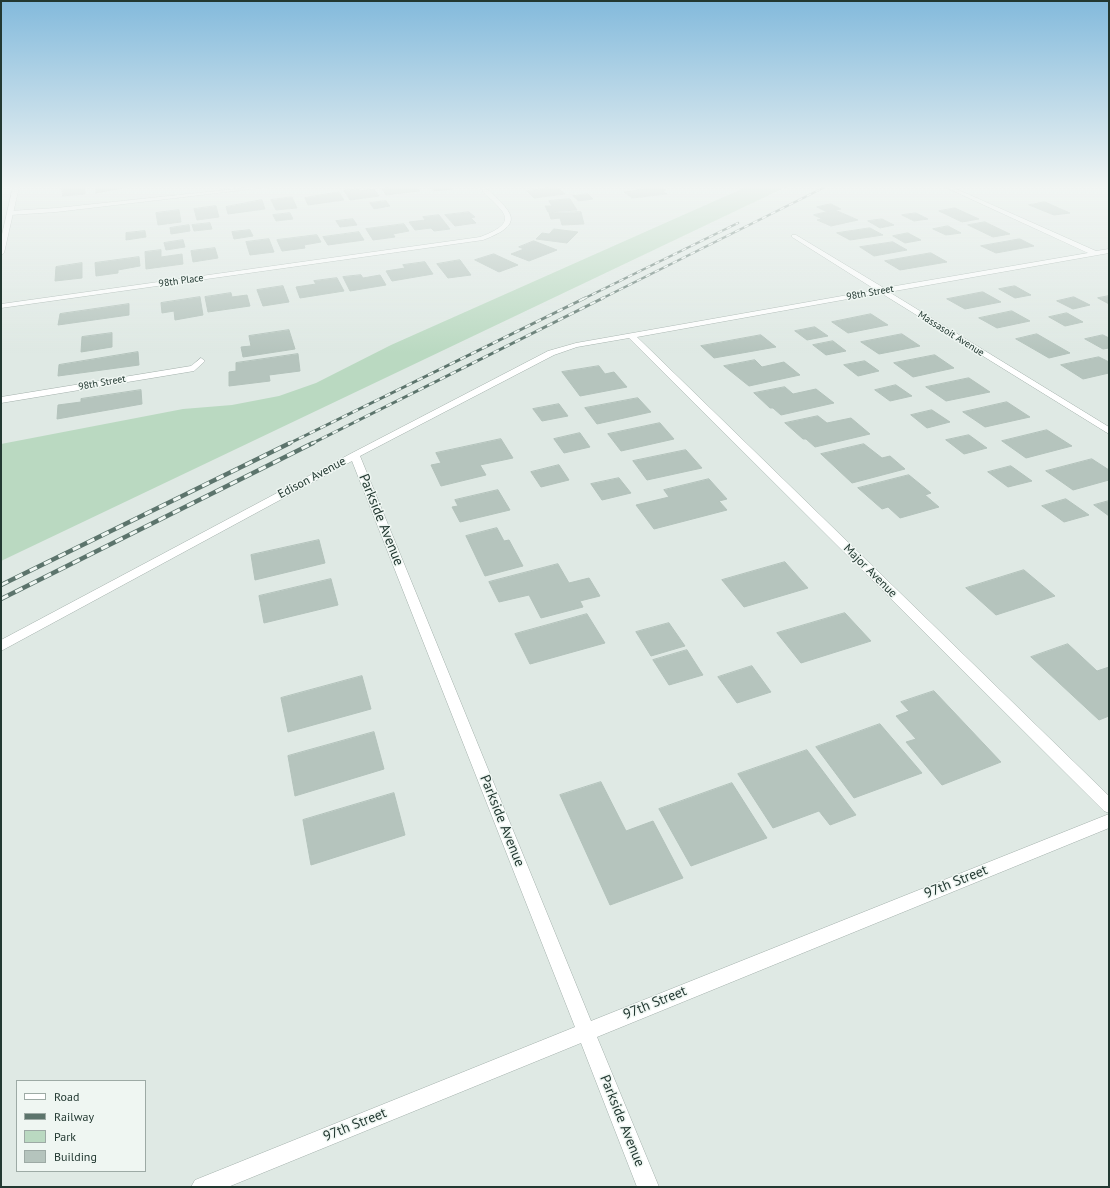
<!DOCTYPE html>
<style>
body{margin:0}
#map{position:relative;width:1110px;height:1188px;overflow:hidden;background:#dfe9e4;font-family:"PT Sans",sans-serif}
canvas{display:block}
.frame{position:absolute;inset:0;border:2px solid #223831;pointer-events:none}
.legend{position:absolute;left:16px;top:1080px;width:130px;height:92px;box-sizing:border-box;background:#eff6f2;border:1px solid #9daaa5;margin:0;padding:5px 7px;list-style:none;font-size:12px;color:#223831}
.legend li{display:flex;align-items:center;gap:8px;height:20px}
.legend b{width:20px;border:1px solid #9daaa5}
</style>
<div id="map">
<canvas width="1110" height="1188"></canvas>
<div class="frame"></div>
<ul class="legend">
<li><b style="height:5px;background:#fff"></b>Road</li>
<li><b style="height:5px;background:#5c746c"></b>Railway</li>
<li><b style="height:11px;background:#bad9c1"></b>Park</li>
<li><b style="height:11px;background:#b5c4bd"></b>Building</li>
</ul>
</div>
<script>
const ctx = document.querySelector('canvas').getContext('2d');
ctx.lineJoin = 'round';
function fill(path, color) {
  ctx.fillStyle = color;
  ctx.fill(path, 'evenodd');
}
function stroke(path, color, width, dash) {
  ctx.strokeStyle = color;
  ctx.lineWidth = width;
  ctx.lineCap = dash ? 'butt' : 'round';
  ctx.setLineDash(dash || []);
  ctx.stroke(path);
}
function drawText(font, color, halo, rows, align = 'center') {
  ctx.font = font + ' "PT Sans",sans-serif';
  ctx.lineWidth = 3;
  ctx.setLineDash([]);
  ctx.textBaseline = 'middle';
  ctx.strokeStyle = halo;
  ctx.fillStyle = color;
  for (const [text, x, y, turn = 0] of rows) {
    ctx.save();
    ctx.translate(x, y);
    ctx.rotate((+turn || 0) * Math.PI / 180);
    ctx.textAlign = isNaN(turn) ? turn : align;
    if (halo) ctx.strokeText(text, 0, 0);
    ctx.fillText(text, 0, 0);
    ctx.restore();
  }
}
const green = new Path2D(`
 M 746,187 L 786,187 L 1,561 L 1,444 L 183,409 L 232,405 L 279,396 L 316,383 L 391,345 Z`);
const building = new Path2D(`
 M 62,187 L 85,187 L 85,194 L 63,196 Z
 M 96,187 L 128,187 L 96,193 Z
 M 397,187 L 417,187 L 420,191 L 386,195 L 382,189 Z
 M 430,187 L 451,187 L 453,189 L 434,191 Z
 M 557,187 L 565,194 L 534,198 L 527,191 Z
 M 642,187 L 660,187 L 666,190 L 663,191 L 667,194 L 632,198 L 624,192 L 645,189 Z
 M 358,189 L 360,191 L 374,189 L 379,196 L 350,200 L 344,191 Z
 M 339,192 L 344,200 L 308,205 L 305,198 Z
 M 588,194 L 593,199 L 579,201 L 573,196 Z
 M 292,197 L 297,208 L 276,210 L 271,200 Z
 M 570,199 L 577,210 L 548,212 L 545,206 L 552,206 L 549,201 Z
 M 262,200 L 265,209 L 228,214 L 226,207 Z
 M 386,201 L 390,206 L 374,209 L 370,203 Z
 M 1045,202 L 1070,213 L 1054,215 L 1029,205 Z
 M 831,204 L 841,209 L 827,212 L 817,207 Z
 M 216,206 L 219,217 L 197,220 L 194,209 Z
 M 955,208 L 979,219 L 962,222 L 939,211 Z
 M 179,210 L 181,222 L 158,225 L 156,213 Z
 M 835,210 L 858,220 L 831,226 L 817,220 L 822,219 L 814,215 Z
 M 469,212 L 475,217 L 471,218 L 476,223 L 455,226 L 445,215 Z
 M 581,212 L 584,224 L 562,225 L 560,218 L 551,219 L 549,213 Z
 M 290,213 L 293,219 L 276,221 L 273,215 Z
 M 916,213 L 928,219 L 914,221 L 902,215 Z
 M 439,215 L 450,229 L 434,231 L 431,228 L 415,230 L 409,222 L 425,220 L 423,217 Z
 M 353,219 L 357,225 L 340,227 L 336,221 Z
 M 882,219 L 894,225 L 880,228 L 868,221 Z
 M 985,222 L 1010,234 L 993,237 L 968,225 Z
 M 210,223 L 212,229 L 194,231 L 192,225 Z
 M 404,224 L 409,231 L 393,234 L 395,237 L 373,240 L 366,229 Z
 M 189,225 L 190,231 L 171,234 L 170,228 Z
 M 948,226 L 961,233 L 946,235 L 933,229 Z
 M 870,228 L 883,235 L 850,240 L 837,233 Z
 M 554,229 L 578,232 L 567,243 L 536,239 L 542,233 L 549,234 Z
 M 250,230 L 253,236 L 234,239 L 232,232 Z
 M 145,231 L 146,237 L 126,240 L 126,233 Z
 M 359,232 L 364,240 L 328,245 L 323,237 Z
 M 908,233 L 921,240 L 905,243 L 893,236 Z
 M 317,235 L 321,242 L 304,245 L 305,248 L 282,251 L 277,240 Z
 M 269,239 L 274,252 L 250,255 L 246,242 Z
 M 1020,239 L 1034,246 L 996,253 L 981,246 Z
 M 183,240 L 185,247 L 166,250 L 164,243 Z
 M 534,241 L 557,250 L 529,261 L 511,254 L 524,249 L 519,247 Z
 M 893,242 L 907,250 L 874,256 L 860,247 Z
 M 215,248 L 218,258 L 193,262 L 191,251 Z
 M 161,250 L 161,257 L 182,254 L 183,264 L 146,269 L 145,252 Z
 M 931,253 L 947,262 L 900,270 L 885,261 Z
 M 494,254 L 518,265 L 499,272 L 475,260 Z
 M 139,257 L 140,266 L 118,270 L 118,273 L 96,276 L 95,263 Z
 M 460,260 L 471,275 L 448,278 L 437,264 Z
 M 425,262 L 433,274 L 392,281 L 386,271 L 405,268 L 403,265 Z
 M 82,263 L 82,278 L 55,281 L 56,267 Z
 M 361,275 L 363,278 L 380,275 L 386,285 L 350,291 L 343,277 Z
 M 337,278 L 344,291 L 300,298 L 296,287 L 316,284 L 314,281 Z
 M 283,286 L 289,302 L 263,306 L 257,290 Z
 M 1015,286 L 1031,295 L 1015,298 L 999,289 Z
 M 983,292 L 1001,302 L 965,309 L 947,299 Z
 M 231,293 L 232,297 L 247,295 L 250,306 L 208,312 L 205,297 Z
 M 1109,296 L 1109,304 L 1098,298 Z
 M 200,297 L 203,315 L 175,320 L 174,311 L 162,313 L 161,303 Z
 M 1074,297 L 1090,305 L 1073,309 L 1057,301 Z
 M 129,304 L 129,315 L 58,325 L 60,314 Z
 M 1012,311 L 1030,321 L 997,328 L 979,318 Z
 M 1067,313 L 1083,322 L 1065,326 L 1049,317 Z
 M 871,314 L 888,325 L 848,333 L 832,322 Z
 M 815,327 L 828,336 L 807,340 L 795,331 Z
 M 289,330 L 295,349 L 243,357 L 241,347 L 251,346 L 249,336 Z
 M 112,333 L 112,347 L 81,352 L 82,337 Z
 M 902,334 L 920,346 L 879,354 L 861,342 Z
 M 1037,334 L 1070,353 L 1049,358 L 1016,339 Z
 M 761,335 L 776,347 L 714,358 L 701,346 Z
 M 1103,335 L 1109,338 L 1109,348 L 1103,349 L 1085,339 Z
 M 833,341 L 846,351 L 826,355 L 813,345 Z
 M 138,352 L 139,365 L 58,376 L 59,365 Z
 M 298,354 L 300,371 L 269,375 L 270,381 L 229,386 L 229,372 L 236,371 L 236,363 Z
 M 935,355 L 954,368 L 913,377 L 894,363 Z
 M 1099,357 L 1109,362 L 1109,373 L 1083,379 L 1061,365 Z
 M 755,360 L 762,367 L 784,362 L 800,375 L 749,386 L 724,366 Z
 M 865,361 L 879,371 L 858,376 L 844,365 Z
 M 599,366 L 605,374 L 614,372 L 627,387 L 580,396 L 562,372 Z
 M 969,378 L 990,392 L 946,401 L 926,387 Z
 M 896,385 L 912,396 L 890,401 L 875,390 Z
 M 785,387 L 793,394 L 816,389 L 834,403 L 781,415 L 773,408 L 770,408 L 754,393 Z
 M 141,390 L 142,404 L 57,419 L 58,405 L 81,402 L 81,399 Z
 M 638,398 L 651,412 L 597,424 L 585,408 Z
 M 1007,402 L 1030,417 L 985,427 L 963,412 Z
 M 559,404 L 568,416 L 542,421 L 533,409 Z
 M 932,410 L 950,422 L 927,428 L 911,415 Z
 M 818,416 L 827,423 L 851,418 L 870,434 L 815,447 L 806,439 L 803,439 L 785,423 Z
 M 660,423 L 674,439 L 621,451 L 608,434 Z
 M 1047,430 L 1072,446 L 1026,458 L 1002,441 Z
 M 580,433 L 590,447 L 564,453 L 554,439 Z
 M 969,435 L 987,448 L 964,454 L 946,440 Z
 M 501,439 L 513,458 L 480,465 L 486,475 L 441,486 L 431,465 L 441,463 L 436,453 Z
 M 864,444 L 882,458 L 890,456 L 905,469 L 852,483 L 821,454 Z
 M 686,450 L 702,468 L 647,480 L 633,461 Z
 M 1092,459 L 1109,470 L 1109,480 L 1073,490 L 1046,471 Z
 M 559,465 L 569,480 L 541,487 L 531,472 Z
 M 1011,466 L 1032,481 L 1008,487 L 988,472 Z
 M 909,475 L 931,493 L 925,495 L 939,507 L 900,518 L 888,507 L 882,509 L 858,488 Z
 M 619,478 L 631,493 L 602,500 L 591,484 Z
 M 709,479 L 727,499 L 719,501 L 727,510 L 654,529 L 636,505 L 669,497 L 664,490 Z
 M 498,490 L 510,510 L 460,522 L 452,507 L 458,506 L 455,500 Z
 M 1066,499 L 1089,515 L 1064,522 L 1042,506 Z
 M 1109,501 L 1109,516 L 1094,505 Z
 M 497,528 L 504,541 L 509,540 L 523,566 L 485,576 L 466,536 Z
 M 319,540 L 325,563 L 255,580 L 251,555 Z
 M 785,562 L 808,588 L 744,607 L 722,580 Z
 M 558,564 L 569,583 L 589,578 L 600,596 L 580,601 L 583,607 L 541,618 L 529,595 L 499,602 L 489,582 Z
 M 1024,570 L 1055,596 L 996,615 L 966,588 Z
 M 331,579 L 338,605 L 264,623 L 259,596 Z
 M 845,613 L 871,641 L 801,663 L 777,633 Z
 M 587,614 L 605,643 L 530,664 L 515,634 Z
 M 669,623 L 685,646 L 651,656 L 636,632 Z
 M 1068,644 L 1097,671 L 1109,667 L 1109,716 L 1099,720 L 1031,657 Z
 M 687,650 L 703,675 L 669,685 L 653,660 Z
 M 752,666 L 771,692 L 737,703 L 718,677 Z
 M 362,676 L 371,709 L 288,732 L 281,698 Z
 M 934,691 L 1001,762 L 942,785 L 906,742 L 916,739 L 896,716 L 909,711 L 901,702 Z
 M 880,724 L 922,773 L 854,798 L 816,747 Z
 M 374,732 L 384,769 L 295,796 L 288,756 Z
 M 807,750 L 856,815 L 830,825 L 819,811 L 773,828 L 738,774 Z
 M 601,782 L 626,831 L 653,821 L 683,878 L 610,905 L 560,795 Z
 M 732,783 L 767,838 L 691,866 L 659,809 Z
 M 394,793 L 405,835 L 311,865 L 303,820 Z`);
const minor = new Path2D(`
 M 254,187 L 269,187 L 56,212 L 10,215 L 7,213 L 10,211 L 56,208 Z
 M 479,187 L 485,187 C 511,212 528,223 483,240 L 1,308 L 1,304 L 480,237 C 525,220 500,211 479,187 Z
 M 945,187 L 952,187 L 1096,251 L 1109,249 L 1109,253 L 889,292 L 1109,427 L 1109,434 L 881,293 L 637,337 L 1109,796 L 1109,813 L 1104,811 L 629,338 L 577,347 L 554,355 L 360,456 L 591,1021 L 1109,814 L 1109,828 L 597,1037 L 659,1187 L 637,1187 L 581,1043 L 228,1187 L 191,1187 L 195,1180 L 575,1027 L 352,461 L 1,651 L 1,640 L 352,453 L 548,351 L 576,343 L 876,290 L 792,237 L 792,235 L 796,235 L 884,288 L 1088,253 Z
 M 201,358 L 205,361 L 194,371 L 1,403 L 1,397 L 191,366 Z`);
const tertiary = new Path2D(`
 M 13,187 L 19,187 L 4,253 L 1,255 L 1,239 Z`);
const railFar2 = new Path2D(`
 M 583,299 L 738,223
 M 601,299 L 825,187`);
const railFar1 = new Path2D(`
 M 288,444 L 585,298
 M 311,444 L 603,298`);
const rail = new Path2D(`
 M 1,585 L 290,443
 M 1,599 L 313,443`);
const farStreetnames = [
 ["98th Place",181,281,-8],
 ["98th Street",870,293,-10],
 ["Massasoit Avenue",951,334,32],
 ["98th Street",102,383,-10]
];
const streetNames = [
 ["Edison Avenue",312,478,-28],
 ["Major Avenue",870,571,45]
];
const nearStreetnames = [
 ["Parkside Avenue",381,520,68],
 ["Parkside Avenue",502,821,68],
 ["97th Street",956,882,-22],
 ["97th Street",655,1003,-22],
 ["Parkside Avenue",622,1121,68],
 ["97th Street",355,1125,-22]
];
fill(green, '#bad9c1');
fill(building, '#b5c4bd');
stroke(building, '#b3c2bb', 1);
stroke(minor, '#a3b0ab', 1);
stroke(tertiary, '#a3b0ab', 1);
fill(minor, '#fff');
fill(tertiary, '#fff');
stroke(railFar2, '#5c746c', 2.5);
stroke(railFar1, '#5c746c', 3);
stroke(rail, '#5c746c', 4.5);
stroke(railFar2, '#eff6f2', 1.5, [5]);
stroke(railFar1, '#eff6f2', 2, [6]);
stroke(rail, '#eff6f2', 3, [8]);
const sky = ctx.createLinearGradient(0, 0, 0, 353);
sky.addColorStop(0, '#83badc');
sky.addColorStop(0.53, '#f1f5f3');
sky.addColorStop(1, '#f1f5f300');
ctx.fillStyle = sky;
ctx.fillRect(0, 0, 1110, 353);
drawText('10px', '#223831', '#eff6f2', farStreetnames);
drawText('12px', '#223831', '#eff6f2', streetNames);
drawText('14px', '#223831', '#eff6f2', nearStreetnames);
</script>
